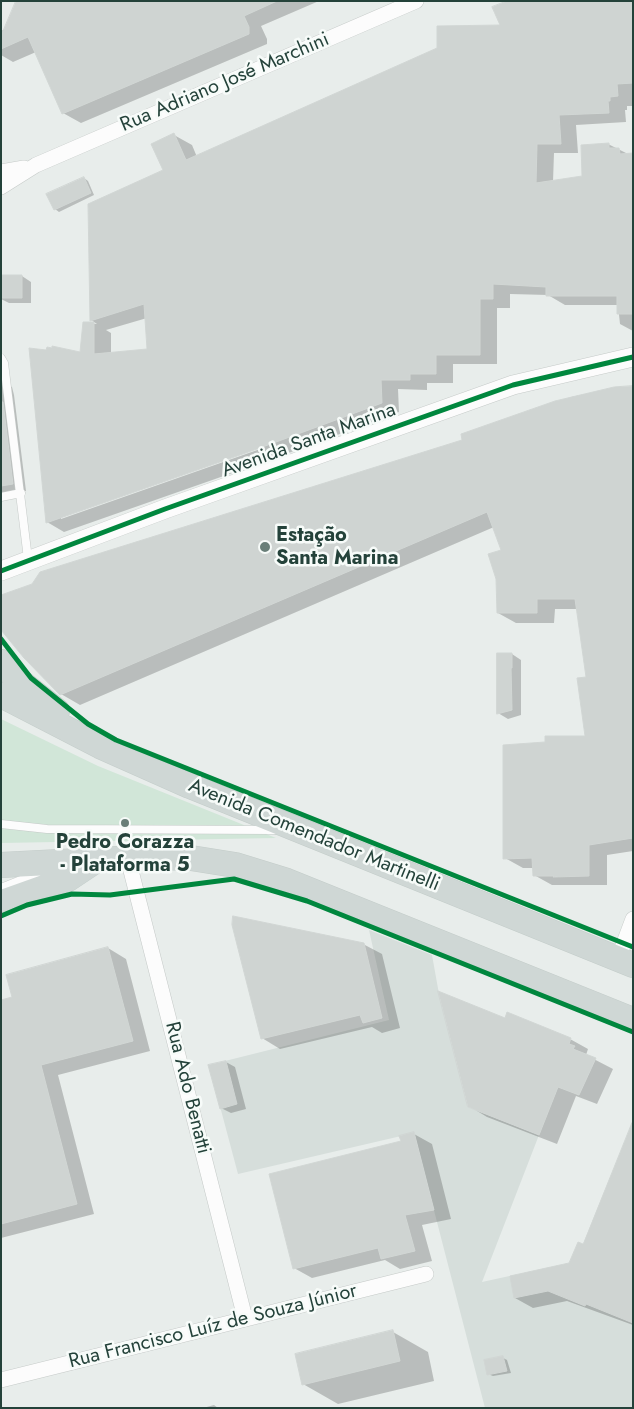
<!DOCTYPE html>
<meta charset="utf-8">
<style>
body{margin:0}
#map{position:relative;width:634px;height:1409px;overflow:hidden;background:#e8edeb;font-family:Jost,sans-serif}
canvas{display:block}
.frame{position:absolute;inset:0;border:2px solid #24423a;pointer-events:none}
</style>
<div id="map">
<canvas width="634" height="1409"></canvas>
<div class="frame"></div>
</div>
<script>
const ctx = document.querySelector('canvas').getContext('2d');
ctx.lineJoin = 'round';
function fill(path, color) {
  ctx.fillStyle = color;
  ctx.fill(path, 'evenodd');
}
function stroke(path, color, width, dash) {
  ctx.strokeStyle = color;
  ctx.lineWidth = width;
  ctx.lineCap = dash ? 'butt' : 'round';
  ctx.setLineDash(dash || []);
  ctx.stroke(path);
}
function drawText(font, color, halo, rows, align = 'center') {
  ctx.font = font + ' Jost,sans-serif';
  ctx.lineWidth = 5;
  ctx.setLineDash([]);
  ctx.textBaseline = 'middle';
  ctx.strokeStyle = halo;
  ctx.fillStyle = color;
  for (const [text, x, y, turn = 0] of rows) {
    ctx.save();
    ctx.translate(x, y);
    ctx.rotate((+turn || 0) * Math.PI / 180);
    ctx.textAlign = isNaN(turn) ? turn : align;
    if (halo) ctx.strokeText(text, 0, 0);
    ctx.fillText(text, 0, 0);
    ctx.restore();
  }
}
const built = new Path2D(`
 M 369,930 L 432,955 L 439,994 L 468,1107 L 539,1135 L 482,1282 L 569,1263 L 633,1289 L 633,1408 L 485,1408 L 414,1133 L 238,1174 L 209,1065 L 389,1020 Z`);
const green = new Path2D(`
 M 1,719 L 98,766 L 276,838 L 1,843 Z`);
const shadow = new Path2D(`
 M 19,1 L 319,1 L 261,26 L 267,39 L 267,44 L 81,123 L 63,113 L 36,52 L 13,62 L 1,55 L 1,31 L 13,26 Z
 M 633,1 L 633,106 L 627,106 L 627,110 L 625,110 L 626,122 L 576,125 L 578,153 L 554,153 L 553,182 L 584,178 L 608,144 L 628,154 L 633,154 L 633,331 L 620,324 L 618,305 L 565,305 L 548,295 L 510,294 L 510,308 L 497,308 L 497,364 L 453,364 L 453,383 L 427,383 L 427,390 L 398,389 L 399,412 L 275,458 L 64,532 L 47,522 L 81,354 L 84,323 L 97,324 L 91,320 L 164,171 L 174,135 L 192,145 L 197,157 L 501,26 ZM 147,318 L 148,350 L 111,354 L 111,333 L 106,330 ZM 262,446 L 263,448 L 61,519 L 61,516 Z
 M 84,178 L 88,181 L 94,195 L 59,212 L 55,209 Z
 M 1,276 L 22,276 L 31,282 L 31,303 L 9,303 L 1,299 Z
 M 1,381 L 12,387 L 14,395 L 26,491 L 7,494 L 1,497 Z
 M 633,387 L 633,851 L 607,855 L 607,885 L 552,885 L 534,875 L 534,868 L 523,868 L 505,858 L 546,744 L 586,738 L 587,678 L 577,609 L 555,609 L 554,623 L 516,623 L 498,613 L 502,551 L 494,527 L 80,705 L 61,694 L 464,440 L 462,435 L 571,397 L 614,388 Z
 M 512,654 L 521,660 L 521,715 L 508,719 L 498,713 Z
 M 363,944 L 382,954 L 400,1028 L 382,1033 L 372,1027 L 280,1049 L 262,1038 Z
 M 108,948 L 126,959 L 150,1051 L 58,1075 L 94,1214 L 1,1238 L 1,1007 Z
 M 506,1020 L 570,1039 L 588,1049 L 586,1055 L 613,1069 L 597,1104 L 576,1096 L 557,1144 L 487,1117 L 469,1106 Z
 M 226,1062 L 235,1067 L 246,1109 L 231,1113 L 221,1108 Z
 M 633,1125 L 633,1325 L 567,1301 L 533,1308 L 515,1298 L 570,1264 L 584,1245 Z
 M 414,1134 L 432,1144 L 451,1219 L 422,1225 L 432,1261 L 400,1269 L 385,1260 L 312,1278 L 294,1268 L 402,1142 Z
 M 393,1332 L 428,1352 L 434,1381 L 338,1404 L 303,1384 Z
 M 503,1358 L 507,1360 L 511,1373 L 493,1376 L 488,1374 Z
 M 214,1405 L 218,1408 L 203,1408 Z`);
const building = new Path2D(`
 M 16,1 L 277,1 L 244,16 L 249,27 L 249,34 L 62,114 L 28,37 L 1,49 L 1,36 Z
 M 507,1 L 633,1 L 633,83 L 617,84 L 618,96 L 610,97 L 610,101 L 608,101 L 609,113 L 559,115 L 561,144 L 537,144 L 536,183 L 582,176 L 581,145 L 609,143 L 609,148 L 619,148 L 620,154 L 633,153 L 633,314 L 617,314 L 617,296 L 546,296 L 546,287 L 493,284 L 493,299 L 480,299 L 480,355 L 436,355 L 436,374 L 410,374 L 410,380 L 381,380 L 382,403 L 257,449 L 46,523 L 29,348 L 46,350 L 47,347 L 52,348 L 52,346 L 80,352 L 83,322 L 94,322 L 94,354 L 147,349 L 144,304 L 90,321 L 88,204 L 163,170 L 151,144 L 174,133 L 186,160 L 437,48 L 437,26 L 500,25 L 492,7 Z
 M 84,177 L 91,193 L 54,210 L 46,194 Z
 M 1,275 L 22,275 L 22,298 L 1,298 Z
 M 633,386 L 633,838 L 589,845 L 589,876 L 553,877 L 554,876 L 533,876 L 532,858 L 503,859 L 503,745 L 545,742 L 545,736 L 585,736 L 577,678 L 586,677 L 575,599 L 537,599 L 537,613 L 497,613 L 496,579 L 488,554 L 501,550 L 487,512 L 60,695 L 24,658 L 1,630 L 1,595 L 32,584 L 40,572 L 462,440 L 461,434 L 555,401 L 614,387 Z
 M 1,402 L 3,402 L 13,484 L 1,486 Z
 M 497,653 L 512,653 L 512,668 L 511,668 L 512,710 L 497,714 Z
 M 233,916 L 364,943 L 382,1018 L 363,1023 L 360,1015 L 261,1039 L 232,925 Z
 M 108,947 L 133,1041 L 41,1065 L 77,1204 L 1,1224 L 1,1000 L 12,997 L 6,975 Z
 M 438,991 L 505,1018 L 507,1012 L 571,1038 L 569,1044 L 575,1046 L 573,1049 L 596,1058 L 579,1095 L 558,1087 L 539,1135 L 468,1107 Z
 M 226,1061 L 237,1104 L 220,1109 L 208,1065 Z
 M 632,1123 L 633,1323 L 586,1304 L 585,1306 L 548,1291 L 514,1298 L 510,1276 L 569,1263 L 578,1242 L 583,1244 Z
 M 414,1132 L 434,1210 L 405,1215 L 415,1251 L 381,1259 L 378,1248 L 293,1269 L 269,1174 L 401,1141 L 399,1136 Z
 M 393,1330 L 400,1361 L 302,1385 L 295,1354 Z
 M 503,1356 L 507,1371 L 487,1375 L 484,1360 Z`);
const service = new Path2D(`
 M 1,358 L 4,363 L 28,559
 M 1,497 L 21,493
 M 1,824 L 47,829 L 275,830
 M 1,888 L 41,872`);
const minor = new Path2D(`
 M 1,172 L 24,168
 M 1,187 L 36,165 L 416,1
 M 128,859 L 245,1318
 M 618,959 L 633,919
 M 1,1380 L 426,1274`);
const tertiary = new Path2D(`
 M 1,571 L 165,509 L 513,385 L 633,357`);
const primary = new Path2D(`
 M 1,662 L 18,680 L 57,711
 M 1,695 L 100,746 L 190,786 L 633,965
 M 1,865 L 157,857 L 191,858 L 235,865 L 287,881 L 633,1020
 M 1,903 L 68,879 L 92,863`);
const cycleway = new Path2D(`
 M 1,571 L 165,509 L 513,385 L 633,357
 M 1,639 L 31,678 L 88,724 L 116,740 L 633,947
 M 1,916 L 27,905 L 72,894 L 110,895 L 234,879 L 307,901 L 633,1032`);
const markers = [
 [265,547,6,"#697e78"],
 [125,823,5,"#697e78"]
];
const streetNames = [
 ["Rua Adriano José Marchini",225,83,-23],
 ["Avenida Santa Marina",309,441,-20],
 ["Avenida Comendador Martinelli",314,836,22],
 ["Rua Ado Benatti",187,1088,76],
 ["Rua Francisco Luíz de Souza Júnior",213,1327,-14]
];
const poiNames = [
 ["Estação",276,536],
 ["Santa Marina",276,559],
 ["Pedro Corazza",125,843,"center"],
 ["- Plataforma 5",125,866,"center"]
];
fill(built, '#d6dedb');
fill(green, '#d1e6d8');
fill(shadow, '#0003');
fill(building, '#cfd4d2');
stroke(building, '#d1d6d4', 1);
stroke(service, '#c5cac8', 9);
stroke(minor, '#c5cac8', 16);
stroke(tertiary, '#c5cac8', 20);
stroke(primary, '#c3ccc9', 26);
stroke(service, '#fcfcfc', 8);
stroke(minor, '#fcfcfc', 15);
stroke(tertiary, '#fcfcfc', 19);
stroke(primary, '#cfd7d5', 25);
stroke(cycleway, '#00873e', 5);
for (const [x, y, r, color] of markers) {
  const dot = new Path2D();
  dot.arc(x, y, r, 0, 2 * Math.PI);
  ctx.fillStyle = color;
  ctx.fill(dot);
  stroke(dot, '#f7fbf9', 2);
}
drawText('20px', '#24423a', '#f7fbf9', streetNames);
drawText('bold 20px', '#24423a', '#f7fbf9', poiNames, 'left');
</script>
